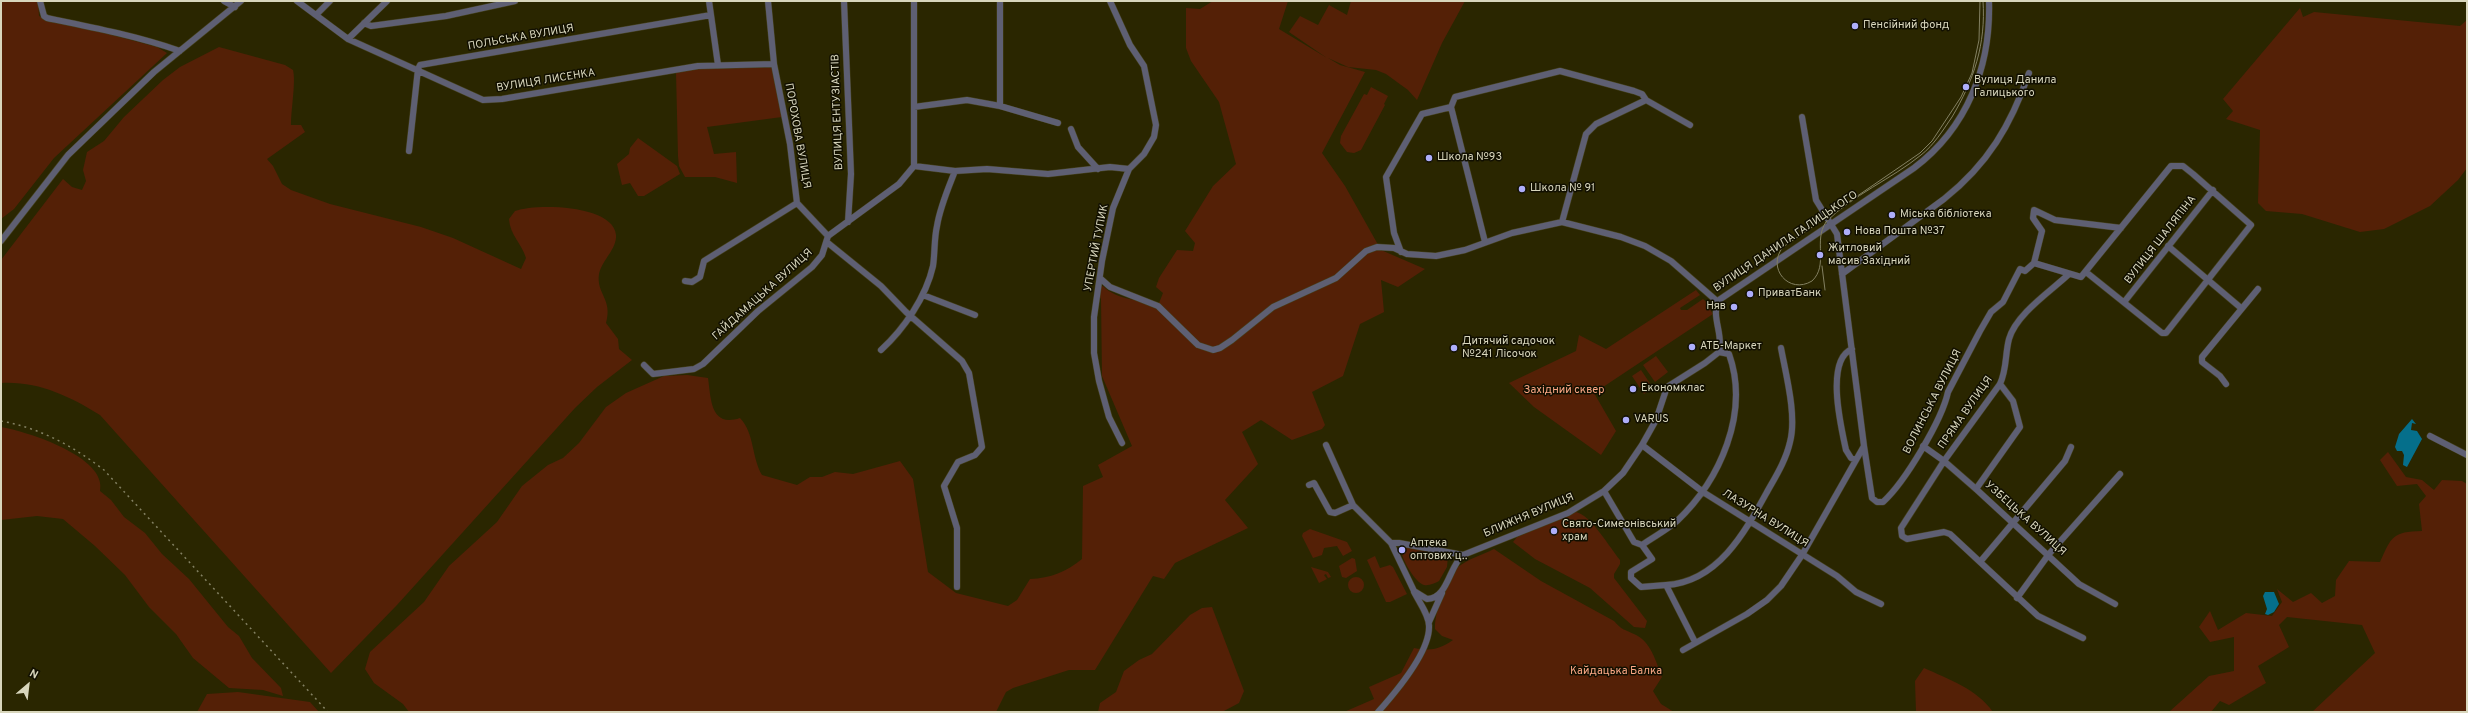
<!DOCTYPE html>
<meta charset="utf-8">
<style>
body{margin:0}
#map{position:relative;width:2468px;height:713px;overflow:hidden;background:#2a2600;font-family:Overpass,sans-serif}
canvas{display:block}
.frame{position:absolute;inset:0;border:2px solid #d8d6bc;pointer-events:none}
.north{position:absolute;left:8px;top:665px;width:40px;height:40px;-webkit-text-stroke:3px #110f00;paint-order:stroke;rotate:28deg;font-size:11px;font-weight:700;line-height:16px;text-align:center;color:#d8d6bc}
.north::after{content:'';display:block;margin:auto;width:14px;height:18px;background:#d8d6bc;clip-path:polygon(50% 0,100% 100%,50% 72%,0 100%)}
</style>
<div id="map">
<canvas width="2468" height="713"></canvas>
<div class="frame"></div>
<div class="north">N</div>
</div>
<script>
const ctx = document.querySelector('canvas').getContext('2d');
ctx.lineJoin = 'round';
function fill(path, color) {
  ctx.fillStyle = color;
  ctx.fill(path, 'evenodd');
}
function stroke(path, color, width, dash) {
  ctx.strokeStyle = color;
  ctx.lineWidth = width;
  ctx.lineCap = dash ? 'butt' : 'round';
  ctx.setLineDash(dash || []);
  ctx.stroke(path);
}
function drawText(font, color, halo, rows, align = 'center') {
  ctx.font = font + ' Overpass,sans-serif';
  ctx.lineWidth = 3;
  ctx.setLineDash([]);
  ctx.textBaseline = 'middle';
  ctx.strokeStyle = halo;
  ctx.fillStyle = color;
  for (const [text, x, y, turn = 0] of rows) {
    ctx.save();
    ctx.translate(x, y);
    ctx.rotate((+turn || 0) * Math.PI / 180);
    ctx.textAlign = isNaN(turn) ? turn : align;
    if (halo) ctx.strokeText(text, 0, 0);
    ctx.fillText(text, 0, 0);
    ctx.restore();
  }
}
const green = new Path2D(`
 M 1,1 L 38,1 L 39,16 L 56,23 L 82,27 L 157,47 L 167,53 L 54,158 L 14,209 L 1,219 Z
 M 1213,1 L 1288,1 L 1279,29 L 1327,58 L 1289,32 L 1300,16 L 1318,25 L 1329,5 L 1347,15 L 1351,1 L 1465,1 L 1442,43 L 1417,100 L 1408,90 L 1386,74 L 1376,70 L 1348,67 L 1328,58 L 1340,65 L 1365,72 L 1322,153 L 1345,186 L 1381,250 L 1425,269 L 1398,287 L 1381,280 L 1384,312 L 1360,324 L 1343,376 L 1312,392 L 1325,425 L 1322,429 L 1292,440 L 1261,420 L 1242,432 L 1258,464 L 1225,500 L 1248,528 L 1175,563 L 1164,579 L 1153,576 L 1095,670 L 1069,670 L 1013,688 L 1006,692 L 996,712 L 409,712 L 403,704 L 374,683 L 365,669 L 370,652 L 424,602 L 449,566 L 497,522 L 522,486 L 548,465 L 563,458 L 579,443 L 606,407 L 626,393 L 664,376 L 687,375 L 708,378 C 711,398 710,428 740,418 C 755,434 751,456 762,475 L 797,485 L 810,477 L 822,477 L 835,472 L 853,474 L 900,461 L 913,479 L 928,572 L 956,593 L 1008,606 L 1017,600 L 1030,579 C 1051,578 1066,572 1082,559 L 1083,486 L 1103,477 L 1098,465 L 1132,446 L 1102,376 L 1101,299 L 1099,295 L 1100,287 L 1103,286 C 1116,300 1142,301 1159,303 L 1163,293 L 1156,287 L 1159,278 L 1177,250 L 1193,251 L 1195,243 L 1185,231 L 1213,186 L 1236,164 L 1219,102 L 1191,61 L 1186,48 L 1186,8 L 1200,9 Z
 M 2300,8 L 2303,17 L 2314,12 L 2460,26 L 2467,20 L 2467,168 L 2458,180 L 2430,206 L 2384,229 L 2360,232 L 2302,214 L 2266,211 L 2258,203 L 2260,130 L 2226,119 L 2233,111 L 2223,99 Z
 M 219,47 L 285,65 L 293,70 C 296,82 291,109 291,125 L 301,125 L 305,132 L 267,159 L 273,166 L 282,184 L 291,190 L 330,204 L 421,227 L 453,238 L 521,269 L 526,258 C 522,244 510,235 509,219 L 515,211 C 537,203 614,205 616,235 C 617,249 602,260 599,274 C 596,294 613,299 606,323 L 618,339 L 619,349 L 632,360 L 597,387 L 575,408 L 397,605 L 331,673 L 100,415 C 69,396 38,381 1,383 L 1,260 L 63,179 L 72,187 L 82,190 L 86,181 L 83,170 L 87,152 L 104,141 L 124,117 L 163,80 L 180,67 Z
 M 765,65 L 773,69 L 782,117 L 707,127 L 714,154 L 736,152 L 737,183 L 715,177 L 685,177 L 679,166 L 678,156 L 676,72 L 697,67 Z
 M 1371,87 L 1388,96 L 1384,104 L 1385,105 L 1361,150 L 1354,153 L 1347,152 L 1340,143 L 1341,136 L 1364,94 L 1367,95 Z
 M 638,138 L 677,166 L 680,174 L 644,196 L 638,196 L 630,183 L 622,185 L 617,164 L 629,154 L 630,148 Z
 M 1696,290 L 1700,295 L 1680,308 L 1681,310 L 1687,310 L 1703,299 L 1711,306 L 1709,308 L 1713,314 L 1594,393 L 1616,431 L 1601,455 L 1534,407 L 1509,383 L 1576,351 L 1579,335 L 1606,349 Z
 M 1656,356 L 1668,372 L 1655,382 L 1643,365 Z
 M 1641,370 L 1653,388 L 1644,394 L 1632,376 Z
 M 1,427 C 26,431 108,457 100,491 L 111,500 L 124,517 L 145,533 L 162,554 L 189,579 L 228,627 L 239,636 L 252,658 L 281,688 L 283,696 L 263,690 L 229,688 L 193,658 L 176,634 L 149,607 L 125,575 L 95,546 L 63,519 L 37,516 L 1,520 Z
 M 2388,452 L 2406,477 L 2422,480 L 2434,490 L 2442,480 L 2462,481 L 2467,484 L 2467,712 L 2312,712 L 2375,653 L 2362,625 L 2287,617 L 2279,625 L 2289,647 L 2258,666 L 2266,683 L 2229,705 L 2220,701 L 2211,712 L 2169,712 L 2209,676 L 2234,671 L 2234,637 L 2210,642 L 2199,627 L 2210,611 L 2218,630 L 2246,613 L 2272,616 L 2282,602 L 2277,589 L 2293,602 L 2311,593 L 2322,603 L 2335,596 L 2336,580 L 2349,561 L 2380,562 C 2392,536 2392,532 2422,531 L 2419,504 L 2426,496 L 2417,484 L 2397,486 L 2380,460 Z
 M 1576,512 C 1591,515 1610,548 1620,560 L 1620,564 L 1614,574 L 1614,578 L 1647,621 L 1645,628 L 1634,627 L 1590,588 L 1535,559 L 1513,542 L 1517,537 Z
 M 1310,529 L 1347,542 L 1352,551 L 1343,556 L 1337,546 L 1324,548 L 1322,555 L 1313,558 L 1302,536 L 1303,533 Z
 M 1406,546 L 1448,555 L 1447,567 L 1439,581 C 1435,583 1429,586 1424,585 C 1415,583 1399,555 1401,547 Z
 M 1494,549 L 1541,581 L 1614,621 C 1623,631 1624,629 1634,634 C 1651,641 1656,662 1662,677 L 1653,691 L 1661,704 L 1674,712 L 1344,712 L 1374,699 L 1369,687 L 1401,673 L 1414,648 C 1431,651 1438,650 1453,640 L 1442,636 L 1435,629 C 1434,614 1446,577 1458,567 C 1468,559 1482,555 1494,549 Z
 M 1375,556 L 1380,568 L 1390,565 L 1393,567 L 1407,594 L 1390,602 L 1386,602 L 1367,560 Z
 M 1352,558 L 1355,559 L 1357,571 L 1346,578 L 1342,577 L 1339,566 Z
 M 1311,567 L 1328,572 L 1331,577 L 1328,578 L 1326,574 L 1324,575 L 1327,579 L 1319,583 Z
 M1348 585a8 8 0 1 1 16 0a8 8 0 1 1-16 0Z
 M 1212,607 L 1244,691 L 1239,703 L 1222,712 L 1098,712 L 1100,703 L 1116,692 L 1124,671 L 1139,660 L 1152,654 L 1190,615 L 1202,608 Z
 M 1924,668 C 1948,679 1977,689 1993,712 L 1916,712 L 1915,681 Z
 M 238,692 L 310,702 L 319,712 L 197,712 L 207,694 Z`);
const water = new Path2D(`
 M 2412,419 L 2416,424 L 2412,423 L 2411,430 L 2417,431 L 2422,439 L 2407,467 L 2403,465 L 2404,455 L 2402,451 L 2397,451 L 2395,447 L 2399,434 Z
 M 2265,592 L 2274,592 L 2279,604 L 2274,612 L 2268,615 L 2265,614 L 2267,609 L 2263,596 Z`);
const minor = new Path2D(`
 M 40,1 L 44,16 L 47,18 C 91,27 137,36 180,51
 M 224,1 L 235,7
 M 297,1 L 348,39 L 483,100 L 502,99 L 698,66 L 774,64
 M 709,1 L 718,65
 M 844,1 L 851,174 L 848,222
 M 1110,1 L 1130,45 L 1144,66 L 1156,125 L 1154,137 L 1144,154 L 1129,169 L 1113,208 L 1102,261 L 1094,317 L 1094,353 L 1099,381 L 1109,417 L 1122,443
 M 316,15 L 330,1
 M 364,23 L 371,26 L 446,16 L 515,1
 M 348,39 L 387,1
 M 1000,106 L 1000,1
 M 914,107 L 967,100 L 1000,106 L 1058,123
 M 1451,107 L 1485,242
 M 1071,129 L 1078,147 L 1098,169
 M 409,151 L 418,69 L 420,65 L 711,15
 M 914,166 L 955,171 L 987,169 L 1048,174 L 1110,167 L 1129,169
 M 797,203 L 828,236
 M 1562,222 L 1586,134 L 1596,124 L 1646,100 L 1690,125
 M 1,241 L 68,155 L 154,72 L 241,1
 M 828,243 L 881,286 L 906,312 L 962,361 L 969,373 L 982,447 L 975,455 L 958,462 L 944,486 L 957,528 L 957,587
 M 2168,246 L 2241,308
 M 1401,252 L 1394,233 L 1386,177 L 1422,114 L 1451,107 L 1455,97 L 1560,71 L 1634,91 L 1642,94 L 1646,100
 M 2086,272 L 2162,333 L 2166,333 L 2251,225 L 2193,174 L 2183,166 L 2171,166 L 2081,277 L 2034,263 L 2042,231 L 2033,218 L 2034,210 L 2055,220 L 2121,228
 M 1842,274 L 1944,199 C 1988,164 2011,125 2029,73
 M 2069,274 C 2051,291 2016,314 2009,339 C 2005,354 2007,369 2000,384 L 1944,461 L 1901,528 L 1902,536 L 1907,539 L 1944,532 L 1950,534 L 2038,616 L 2083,638
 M 1101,279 L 1110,287 L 1158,306 L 1198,345 L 1213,350 L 1220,348 L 1232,340 L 1273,307 L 1336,278 L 1366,251 L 1377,247 L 1394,248 L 1407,254 L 1436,256 L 1465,250 L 1512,233 L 1562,222 L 1621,237 L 1645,246 L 1671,261 L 1718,302
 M 685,281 L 692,282 L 700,277 L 704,261 L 797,203 L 790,144 L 774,64 L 768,1
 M 923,295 L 975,315
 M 2125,301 L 2213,190
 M 1852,349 C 1825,360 1841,427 1846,450 L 1851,458 L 1856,460
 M 881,350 C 904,329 926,297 933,266 C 935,253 934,239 937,226 C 940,207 948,189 955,171
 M 644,365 L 653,374 L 694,369 L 703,364 L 758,311 L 812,267 L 822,255 L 828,236 L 899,184 L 914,166 L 914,1
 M 2226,384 L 2220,376 L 2202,362 L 2202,357 L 2258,289
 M 2430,436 L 2467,455
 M 1326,445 L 1353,505 L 1391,543 L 1414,591 L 1427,599 C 1448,599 1449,566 1463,555 L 1568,513 L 1604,491 L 1623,473 L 1642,445 L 1656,420 L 1667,387 L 1705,363 L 1719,352 C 1724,335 1710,315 1719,300 L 1914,168 C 1967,128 1991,67 1989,1
 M 1642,445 L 1703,492 L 1837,576 L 1856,592 L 1881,604
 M 1864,446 L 1872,498 L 1877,502 L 1883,502 C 1905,482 1942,420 1948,392 L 1980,331 L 1991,312 L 2003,302 L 2020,269 L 2025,271 L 2034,263
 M 1923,446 L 1944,461 L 1976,489 L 2079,584 L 2115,604
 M 1309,485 L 1314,483 L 1330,512 L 1335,513 L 1353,505
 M 1976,489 L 2020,427 L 2013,401 L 2000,384
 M 1604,491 L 1634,542 L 1642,545 L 1652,559 L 1631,572 L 1631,578 L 1641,587 L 1666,585 L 1695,642
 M 1391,543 L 1399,543 L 1463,555
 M 1642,545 C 1653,537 1667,530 1677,521 C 1720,480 1750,413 1729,354 L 1719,352
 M 1980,562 L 2065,461 L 2071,447
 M 1666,585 C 1718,582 1745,532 1767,492 C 1776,476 1786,460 1790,442 C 1797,416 1786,375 1781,348
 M 2017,598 L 2049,554 L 2120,474
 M 1429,622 L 1442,593
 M 1683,650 L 1747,614 L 1767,600 L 1781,586 L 1802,555 L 1864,446 L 1837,234 L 1816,200 L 1802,117
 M 1378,712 C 1395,693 1430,652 1429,626 C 1429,615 1419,602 1414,592`);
const tram = new Path2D(`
 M 1980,1 L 1979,40 L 1972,73 L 1961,97 L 1932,141 L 1920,153 L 1783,247 C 1766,268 1789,295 1812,281 C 1829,265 1813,241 1826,222 C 1851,196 1893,178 1921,155 C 1934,145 1943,130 1952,117 C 1974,80 1986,44 1983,1
 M 1822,266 L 1825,290`);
const rail = new Path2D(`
 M 1,421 C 40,428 73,446 104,470 L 328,712`);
const markers = [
 [1855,26,4,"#aeaefa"],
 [1966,87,4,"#aeaefa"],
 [1429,158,4,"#aeaefa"],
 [1522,189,4,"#aeaefa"],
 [1892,215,4,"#aeaefa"],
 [1847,232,4,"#aeaefa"],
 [1820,255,4,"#aeaefa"],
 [1750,294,4,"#aeaefa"],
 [1734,307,4,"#aeaefa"],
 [1692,347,4,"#aeaefa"],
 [1454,348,4,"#aeaefa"],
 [1633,389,4,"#aeaefa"],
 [1626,420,4,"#aeaefa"],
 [1554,531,4,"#aeaefa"],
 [1402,550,4,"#aeaefa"]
];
const poiNames = [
 ["Пенсійний фонд",1863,26],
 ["Вулиця Данила",1974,81],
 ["Галицького",1974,94],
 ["Школа №93",1437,158],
 ["Школа № 91",1530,189],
 ["Міська бібліотека",1900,215],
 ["Нова Пошта №37",1855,232],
 ["Житловий",1828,249],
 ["масив Західний",1828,262],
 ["ПриватБанк",1758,294],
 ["Няв",1726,307,"right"],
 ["Дитячий садочок",1462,342],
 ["№241 Лісочок",1462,355],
 ["АТБ-Маркет",1700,347],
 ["Економклас",1641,389],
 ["VARUS",1634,420],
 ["Свято-Симеонівський",1562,525],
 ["храм",1562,538],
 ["Аптека",1410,544],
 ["оптових ц‥",1410,557]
];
const streetNames = [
 ["ПОЛЬСЬКА ВУЛИЦЯ",521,38,-10],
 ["ВУЛИЦЯ ЛИСЕНКА",546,81,-9],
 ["ВУЛИЦЯ ЕНТУЗІАСТІВ",838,112,-92],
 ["ПОРОХОВА ВУЛИЦЯ",797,136,80],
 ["ВУЛИЦЯ ШАЛЯПІНА",2161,240,-52],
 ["ВУЛИЦЯ ДАНИЛА ГАЛИЦЬКОГО",1786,242,-34],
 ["УПЕРТИЙ ТУПИК",1097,248,-79],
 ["ГАЙДАМАЦЬКА ВУЛИЦЯ",763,295,-42],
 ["ВОЛИНСЬКА ВУЛИЦЯ",1933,402,-63],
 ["ПРЯМА ВУЛИЦЯ",1966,413,-55],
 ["БЛИЖНЯ ВУЛИЦЯ",1529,516,-23],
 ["ЛАЗУРНА ВУЛИЦЯ",1765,519,32],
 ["УЗБЕЦЬКА ВУЛИЦЯ",2025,519,42]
];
const parkNames = [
 ["Західний сквер",1564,391],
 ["Кайдацька Балка",1616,672]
];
fill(green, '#542006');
fill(water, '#056f8b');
stroke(minor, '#46421e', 7);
stroke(minor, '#5e5f73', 6);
stroke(tram, '#838061', 1);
stroke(rail, '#838061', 1.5, [2, 4]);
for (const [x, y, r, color] of markers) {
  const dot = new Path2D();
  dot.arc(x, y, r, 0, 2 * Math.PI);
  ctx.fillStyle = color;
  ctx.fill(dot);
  stroke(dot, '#110f00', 1.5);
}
drawText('11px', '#d8d6bc', '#110f00', poiNames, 'left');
drawText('11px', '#d8d6bc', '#110f00', streetNames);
drawText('11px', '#fca885', '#110f00', parkNames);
</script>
